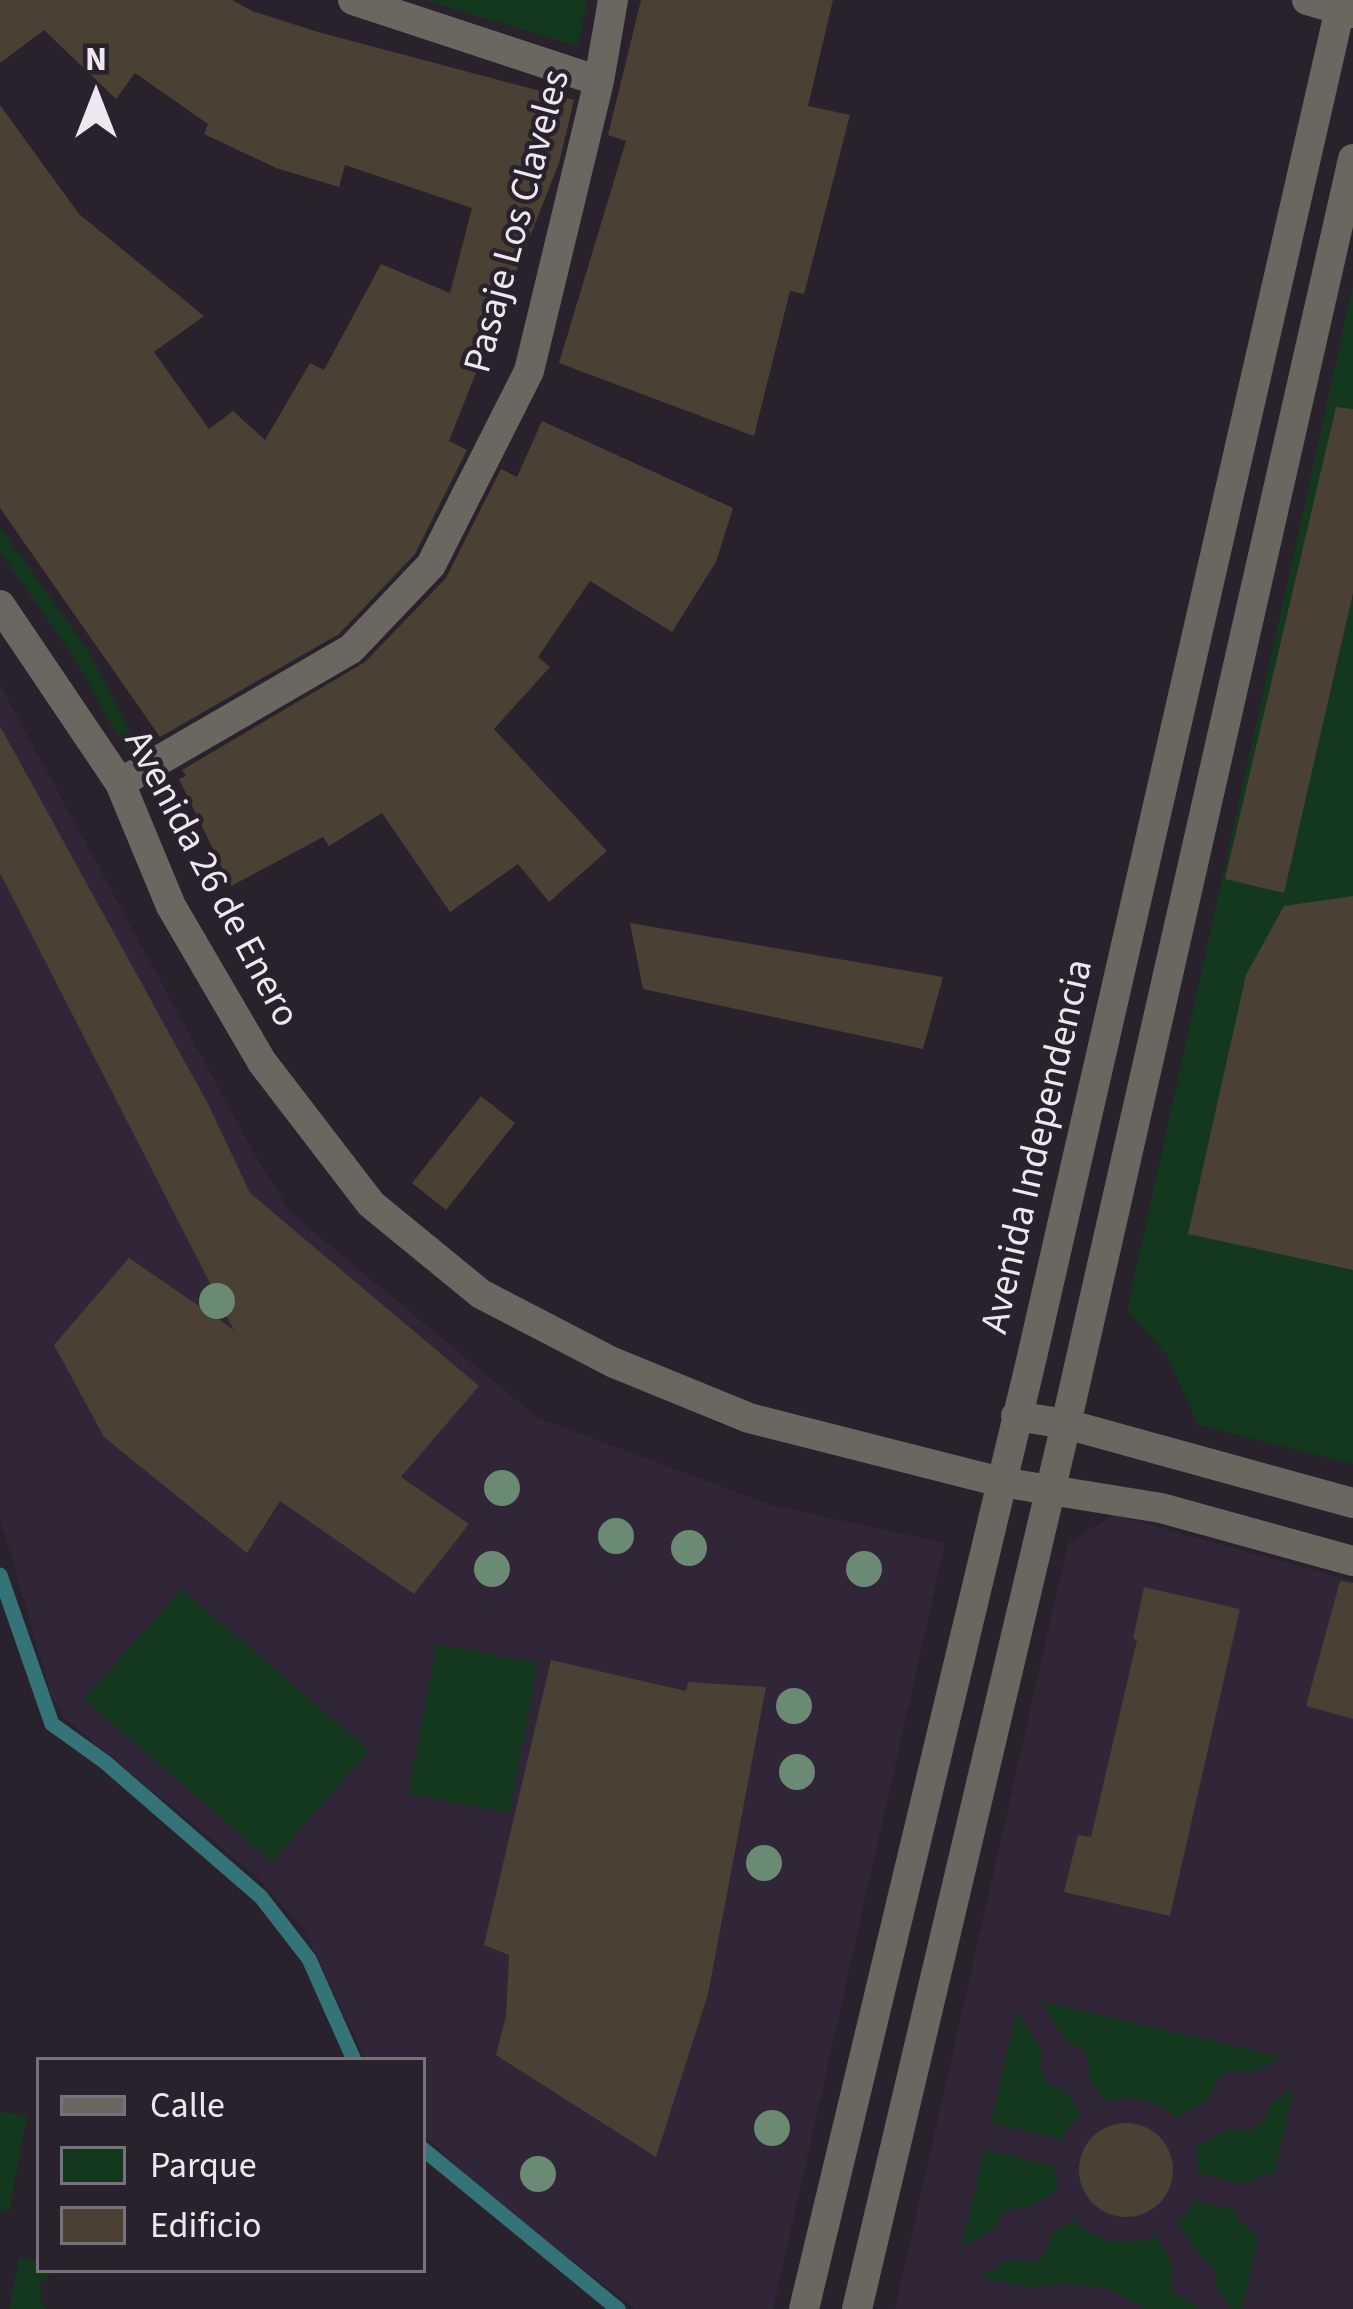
<!DOCTYPE html>
<style>
body{margin:0}
#map{position:relative;width:1353px;height:2309px;overflow:hidden;background:#29222d;font-family:"Source Sans 3",sans-serif}
canvas{display:block}
.legend{position:absolute;left:36px;top:2057px;width:390px;height:216px;box-sizing:border-box;background:#29222d;border:3px solid #77717b;margin:0;padding:15px 21px;list-style:none;font-size:36px;color:#ede8f0}
.legend li{display:flex;align-items:center;gap:24px;height:60px}
.legend b{width:60px;border:3px solid #77717b}
.north{position:absolute;left:36px;top:36px;width:120px;height:120px;-webkit-text-stroke:9px #29222d;paint-order:stroke;rotate:0deg;font-size:33px;font-weight:700;line-height:48px;text-align:center;color:#ede8f0}
.north::after{content:'';display:block;margin:auto;width:42px;height:54px;background:#ede8f0;clip-path:polygon(50% 0,100% 100%,50% 72%,0 100%)}
</style>
<div id="map">
<canvas width="1353" height="2309"></canvas>
<ul class="legend">
<li><b style="height:15px;background:#6a6760"></b>Calle</li>
<li><b style="height:33px;background:#13381e"></b>Parque</li>
<li><b style="height:33px;background:#4a4034"></b>Edificio</li>
</ul>
<div class="north">N</div>
</div>
<script>
const ctx = document.querySelector('canvas').getContext('2d');
ctx.lineJoin = 'round';
function fill(path, color) {
  ctx.fillStyle = color;
  ctx.fill(path, 'evenodd');
}
function stroke(path, color, width, dash) {
  ctx.strokeStyle = color;
  ctx.lineWidth = width;
  ctx.lineCap = dash ? 'butt' : 'round';
  ctx.setLineDash(dash || []);
  ctx.stroke(path);
}
function drawText(font, color, halo, rows, align = 'center') {
  ctx.font = font + ' "Source Sans 3",sans-serif';
  ctx.lineWidth = 9;
  ctx.setLineDash([]);
  ctx.textBaseline = 'middle';
  ctx.strokeStyle = halo;
  ctx.fillStyle = color;
  for (const [text, x, y, turn = 0] of rows) {
    ctx.save();
    ctx.translate(x, y);
    ctx.rotate((+turn || 0) * Math.PI / 180);
    ctx.textAlign = isNaN(turn) ? turn : align;
    if (halo) ctx.strokeText(text, 0, 0);
    ctx.fillText(text, 0, 0);
    ctx.restore();
  }
}
const built = new Path2D(`
 M 0,685 L 253,1152 L 291,1213 L 538,1418 L 771,1505 L 945,1543 L 773,2309 L 635,2309 L 481,2190 L 423,2134 L 423,2060 L 366,2060 L 303,1928 L 255,1875 L 63,1717 L 51,1695 L 0,1518 Z
 M 1114,1515 L 1353,1581 L 1353,2309 L 895,2309 L 1068,1543 Z`);
const green = new Path2D(`
 M 424,0 L 588,0 L 577,46 Z
 M 1353,285 L 1353,1464 L 1198,1425 L 1167,1355 L 1127,1310 Z
 M 0,527 L 87,649 L 138,745 L 126,751 L 74,657 L 0,552 Z
 M 181,1589 L 369,1750 L 272,1862 L 84,1699 Z
 M 437,1644 L 538,1663 L 509,1813 L 408,1794 Z
 M 1041,2001 L 1282,2057 L 1254,2072 L 1230,2071 L 1219,2077 L 1208,2100 L 1177,2118 C 1158,2100 1130,2093 1104,2102 L 1088,2077 L 1090,2067 L 1084,2050 L 1067,2042 Z
 M 1017,2010 L 1043,2054 L 1040,2064 L 1046,2083 L 1065,2091 L 1081,2115 L 1068,2127 L 1062,2140 L 991,2122 Z
 M 1294,2088 L 1274,2174 L 1263,2174 L 1244,2184 L 1199,2173 L 1196,2147 L 1228,2129 L 1248,2131 L 1264,2121 L 1272,2102 Z
 M 0,2111 L 27,2117 L 9,2212 L 0,2210 Z
 M 985,2149 L 1055,2167 L 1057,2190 L 1030,2207 L 1015,2207 L 1002,2215 L 995,2228 L 961,2248 Z
 M 1193,2200 L 1236,2210 L 1240,2222 L 1259,2237 L 1242,2309 L 1231,2309 L 1216,2287 L 1214,2267 L 1199,2255 L 1177,2221 L 1187,2214 Z
 M 1075,2220 C 1096,2243 1128,2247 1156,2236 L 1173,2266 L 1170,2274 L 1172,2291 L 1199,2309 L 1145,2309 L 1106,2288 L 1056,2283 L 1034,2288 L 979,2277 L 1010,2260 L 1033,2262 L 1044,2255 L 1052,2233 Z
 M 19,2258 L 39,2261 L 39,2270 L 55,2270 L 40,2284 L 41,2303 L 47,2309 L 9,2309 Z`);
const stream = new Path2D(`
 M 0,1575 L 52,1724 L 105,1762 L 261,1897 L 309,1959 L 354,2060
 M 423,2149 L 618,2309`);
const building = new Path2D(`
 M 0,0 L 232,0 L 252,11 L 318,32 L 574,100 L 559,163 L 449,441 L 467,450 L 415,554 L 339,634 L 160,737 L 0,508 L 0,105 L 79,214 L 204,316 L 154,352 L 209,429 L 233,411 L 265,440 L 310,363 L 324,370 L 381,264 L 450,293 L 472,208 L 345,165 L 339,187 L 276,168 L 204,134 L 208,124 L 135,73 L 116,99 L 44,30 L 0,63 Z
 M 641,0 L 833,0 L 808,106 L 850,115 L 804,294 L 790,291 L 754,436 L 559,363 L 626,141 L 608,135 Z
 M 1336,407 L 1353,409 L 1353,593 L 1284,893 L 1225,879 Z
 M 542,421 L 733,508 L 716,562 L 672,632 L 590,581 L 538,657 L 550,667 L 494,729 L 607,851 L 549,902 L 518,864 L 450,912 L 382,813 L 329,846 L 323,837 L 231,886 L 179,779 L 186,776 L 182,770 L 365,662 L 446,578 L 501,469 L 517,477 Z
 M 0,726 L 208,1104 L 250,1193 L 479,1386 L 401,1477 L 469,1524 L 414,1594 L 280,1501 L 247,1553 L 104,1437 L 54,1345 L 129,1258 L 234,1330 L 0,873 Z
 M 1353,896 L 1353,1270 L 1188,1234 L 1246,975 L 1284,906 Z
 M 630,923 L 943,977 L 923,1049 L 643,989 Z
 M 481,1096 L 515,1123 L 446,1210 L 412,1183 Z
 M 1340,1581 L 1353,1583 L 1353,1719 L 1306,1706 Z
 M 1144,1587 L 1240,1609 L 1170,1916 L 1064,1892 L 1078,1835 L 1091,1837 L 1137,1640 L 1133,1639 Z
 M 551,1660 L 686,1691 L 688,1682 L 766,1687 L 708,1994 L 656,2157 L 496,2055 L 506,2016 L 509,1955 L 484,1945 Z
 M1079 2170a47 47 0 1 1 94 0a47 47 0 1 1-94 0Z`);
const minor = new Path2D(`
 M 353,0 L 599,81
 M 1307,0 L 1353,13
 M 0,605 L 120,783 L 171,906 L 262,1062 L 371,1204 L 481,1294 L 612,1362 L 749,1418 L 1001,1482 L 1161,1508 L 1353,1561
 M 120,783 L 351,649 L 431,565 L 529,371 L 599,81 L 613,0
 M 1016,1416 L 1066,1424 L 1353,1503
 M 804,2309 L 1031,1361 L 1342,0
 M 857,2309 L 1066,1424 L 1353,159`);
const trees = [
 [217,1301],
 [502,1488],
 [616,1536],
 [689,1548],
 [492,1569],
 [864,1569],
 [794,1706],
 [797,1772],
 [764,1863],
 [772,2128],
 [538,2174]
];
const streetNames = [
 ["Pasaje Los Claveles",520,222,-75],
 ["Avenida 26 de Enero",209,880,62],
 ["Avenida Independencia",1040,1147,-77]
];
fill(built, '#312637');
fill(green, '#13381e');
stroke(stream, '#347378', 15);
fill(building, '#4a4034');
stroke(minor, '#6a6760', 30);
ctx.fillStyle = '#6a8a73';
for (const [x, y] of trees) {
  ctx.beginPath();
  ctx.arc(x, y, 18, 0, 2 * Math.PI);
  ctx.fill();
}
drawText('39px', '#ede8f0', '#29222d', streetNames);
</script>
